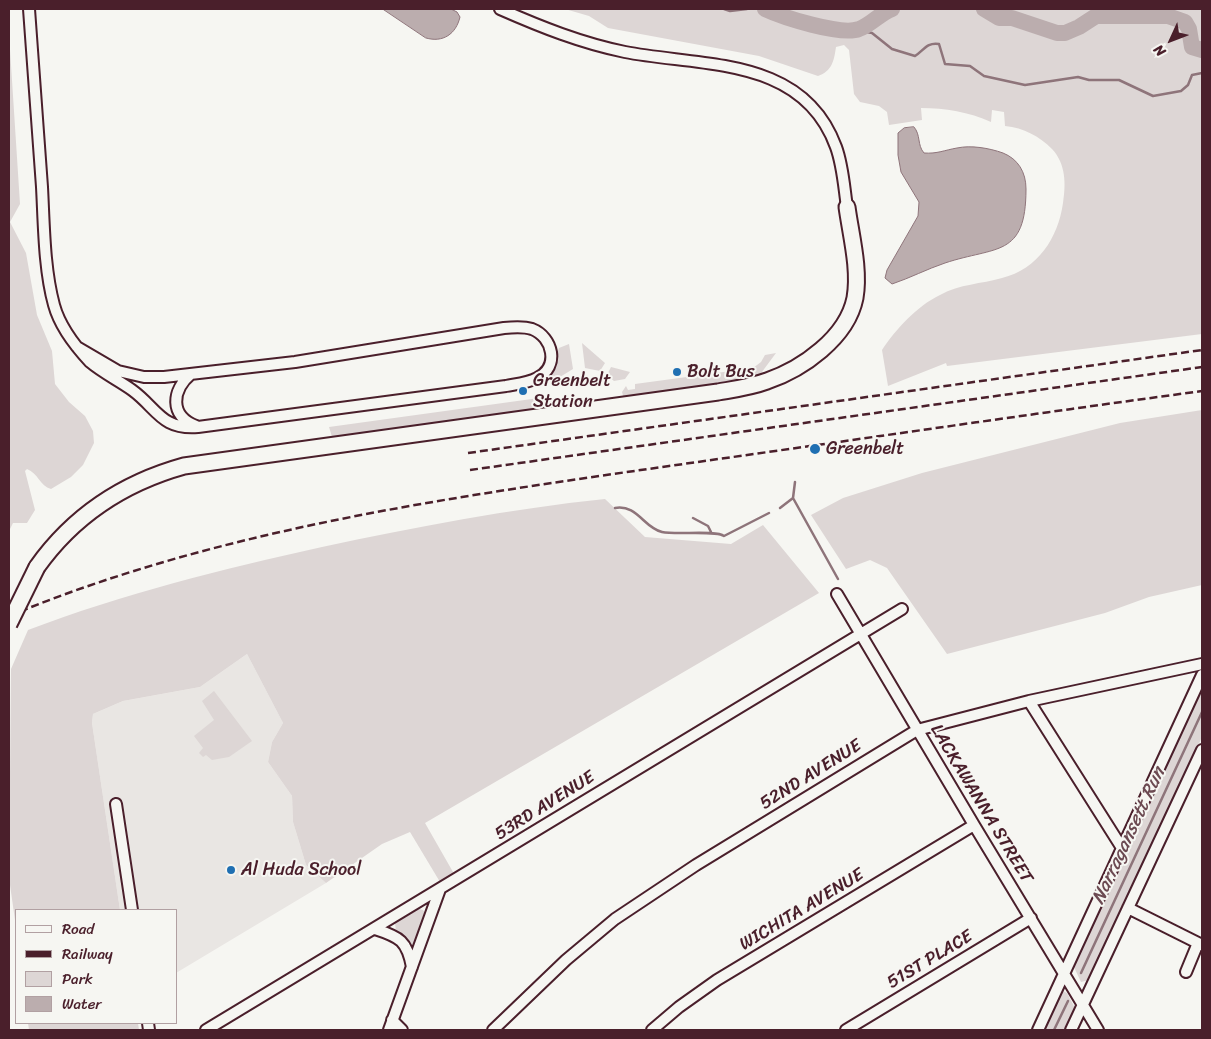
<!DOCTYPE html>
<style>
body{margin:0}
#map{position:relative;width:1211px;height:1039px;overflow:hidden;background:#f6f6f2;font-family:Sriracha,sans-serif}
canvas{display:block}
.frame{position:absolute;inset:0;border:10px solid #4a1f2b;pointer-events:none}
.legend{position:absolute;left:15px;top:909px;width:162px;height:115px;box-sizing:border-box;background:#f6f6f2;border:1px solid #b1a0a2;margin:0;padding:6px 9px;list-style:none;font-size:15px;color:#4a1f2b}
.legend li{display:flex;align-items:center;gap:10px;height:25px}
.legend b{width:25px;border:1px solid #b1a0a2}
.north{position:absolute;left:1146px;top:15px;width:50px;height:50px;-webkit-text-stroke:4px #f6f6f2;paint-order:stroke;rotate:227deg;font-size:14px;font-weight:700;line-height:20px;text-align:center;color:#4a1f2b}
.north::after{content:'';display:block;margin:auto;width:18px;height:22px;background:#4a1f2b;clip-path:polygon(50% 0,100% 100%,50% 72%,0 100%)}
</style>
<div id="map">
<canvas width="1211" height="1039"></canvas>
<div class="frame"></div>
<ul class="legend">
<li><b style="height:6px;background:#f6f6f2"></b>Road</li>
<li><b style="height:6px;background:#4a1f2b"></b>Railway</li>
<li><b style="height:14px;background:#ddd6d5"></b>Park</li>
<li><b style="height:14px;background:#bbadae"></b>Water</li>
</ul>
<div class="north">N</div>
</div>
<script>
const ctx = document.querySelector('canvas').getContext('2d');
ctx.lineJoin = 'round';
function fill(path, color) {
  ctx.fillStyle = color;
  ctx.fill(path, 'evenodd');
}
function stroke(path, color, width, dash) {
  ctx.strokeStyle = color;
  ctx.lineWidth = width;
  ctx.lineCap = dash ? 'butt' : 'round';
  ctx.setLineDash(dash || []);
  ctx.stroke(path);
}
function drawText(font, color, halo, rows, align = 'center') {
  ctx.font = font + ' Sriracha,sans-serif';
  ctx.lineWidth = 4;
  ctx.setLineDash([]);
  ctx.textBaseline = 'middle';
  ctx.strokeStyle = halo;
  ctx.fillStyle = color;
  for (const [text, x, y, turn = 0] of rows) {
    ctx.save();
    ctx.translate(x, y);
    ctx.rotate((+turn || 0) * Math.PI / 180);
    ctx.textAlign = isNaN(turn) ? turn : align;
    if (halo) ctx.strokeText(text, 0, 0);
    ctx.fillText(text, 0, 0);
    ctx.restore();
  }
}
const built = new Path2D(`
 M 247,654 L 283,723 L 272,742 L 268,762 L 292,796 L 293,822 L 306,865 L 326,883 L 176,973 L 176,910 L 120,910 L 92,723 L 93,714 L 123,701 L 200,687 Z`);
const green = new Path2D(`
 M 565,9 L 1202,9 L 1202,334 L 947,366 L 946,363 L 888,386 L 882,350 C 896,329 917,306 940,295 C 960,284 981,284 1002,278 C 1038,269 1058,238 1063,203 C 1066,184 1066,164 1052,149 C 1039,136 1024,128 1005,126 L 1004,112 L 992,110 L 991,122 C 969,112 945,108 921,108 L 922,120 L 889,125 L 887,112 L 879,106 L 860,102 L 854,94 L 849,50 L 844,45 L 836,47 C 834,61 832,71 818,76 L 759,56 L 608,28 L 589,16 Z
 M 9,34 L 20,204 L 10,222 L 26,253 L 37,315 L 52,351 L 55,384 L 69,402 L 85,416 L 93,431 L 94,443 L 83,465 L 71,477 L 51,489 C 40,486 38,473 27,469 L 25,471 L 35,510 L 27,523 L 13,523 L 10,529 L 9,546 Z
 M 582,343 L 605,363 L 600,371 L 585,368 Z
 M 569,344 L 573,369 L 555,380 L 550,376 C 556,366 555,357 559,348 Z
 M 776,353 L 756,380 L 624,399 L 622,392 L 626,386 L 628,390 L 635,389 L 635,384 L 753,368 L 761,362 L 765,355 Z
 M 611,367 L 630,372 L 625,379 L 614,381 L 607,375 Z
 M 539,398 L 553,410 L 333,440 L 329,427 Z
 M 1202,410 L 1202,585 L 1149,597 L 1105,613 L 947,654 L 887,568 L 870,560 L 846,569 L 811,515 L 843,498 L 922,473 L 1120,423 Z
 M 605,499 L 645,537 L 731,544 L 763,525 L 819,593 L 425,823 L 457,879 L 443,887 L 410,832 L 382,844 L 326,883 L 306,865 L 293,822 L 292,796 L 268,762 L 272,742 L 283,723 L 247,654 L 200,687 L 123,701 L 93,714 L 92,723 L 120,910 L 16,910 L 16,927 L 9,878 L 11,669 L 28,630 C 123,594 222,569 322,547 C 416,527 509,509 605,499 Z
 M 1202,684 L 1202,737 L 1089,980 L 1081,982 L 1072,963 Z
 M 214,691 L 252,741 L 229,757 L 212,760 L 206,755 L 203,757 L 199,753 L 203,748 L 194,736 L 214,720 L 202,701 Z
 M 419,909 L 423,910 L 426,915 L 416,945 L 411,945 L 396,932 L 395,923 Z
 M 1063,991 L 1067,993 L 1076,1010 L 1066,1030 L 1042,1030 L 1058,995 Z
 M 28,1023 L 138,1023 L 139,1030 L 29,1030 Z`);
const water = new Path2D(`
 M 383,9 L 451,9 L 457,12 L 460,17 C 456,34 443,43 426,38 Z
 M 914,127 C 921,135 917,145 924,153 C 937,154 945,150 957,148 C 971,145 989,148 1003,153 C 1018,159 1026,172 1026,189 C 1026,258 996,246 945,263 C 927,269 910,278 892,284 L 885,278 L 887,270 L 918,216 L 919,202 L 901,172 L 898,155 L 898,133 L 904,128 Z`);
const stream = new Path2D(`
 M 724,9 L 730,11 L 747,9
 M 1107,9 L 1120,15
 M 856,30 L 872,33 L 892,49 L 915,56 C 924,50 927,42 939,44 L 945,64 L 970,66 L 984,76 L 1025,85 L 1078,77 L 1089,80 L 1119,80 L 1153,96 L 1181,91 L 1188,85 L 1192,75 L 1202,73
 M 793,498 L 838,579
 M 615,508 C 637,504 644,528 662,532 C 676,535 716,530 724,536 L 769,513
 M 780,508 L 793,498 L 795,482
 M 693,518 L 708,526 L 711,532
 M 1081,973 L 1202,712
 M 1054,1030 L 1068,1001`);
const river = new Path2D(`
 M 765,9 C 782,17 841,36 859,29 C 871,25 879,14 892,9
 M 984,9 L 999,18 L 1012,18 L 1057,33 L 1065,33 L 1079,27 L 1096,16 L 1168,16 L 1185,22 L 1189,29 L 1192,47 L 1202,50`);
const minor = new Path2D(`
 M 29,9 C 33,68 38,128 42,187 C 44,224 44,269 54,305 C 60,327 74,345 90,362 C 103,373 118,380 132,390 C 157,408 161,430 198,427 L 506,386 C 516,384 528,383 537,378 C 560,367 553,337 532,329 C 523,326 513,327 504,328 L 295,362 L 164,377 L 144,377 L 118,371 L 77,347
 M 500,9 C 541,27 581,43 625,52 C 703,67 803,56 836,147 C 843,166 844,187 847,207
 M 191,374 C 172,390 169,416 196,426
 M 837,594 L 974,825 L 1098,1030
 M 1029,701 L 1122,848
 M 116,804 L 132,910
 M 1128,908 L 1202,945
 M 375,929 C 400,937 407,941 412,967
 M 1186,972 L 1198,943
 M 392,1020 L 402,1030
 M 148,1023 L 149,1030
 M 206,1030 L 902,609
 M 389,1030 L 440,889
 M 493,1030 L 566,960 L 615,919 L 696,865 L 917,730 L 1029,701 L 1202,664
 M 652,1030 L 679,1007 L 717,980 L 974,825
 M 846,1030 L 1031,918
 M 1038,1030 L 1202,675
 M 1071,1030 L 1202,750`);
const highway = new Path2D(`
 M 37,567 C 74,515 123,483 184,466 L 718,392 C 735,389 751,387 767,381 C 802,369 847,338 855,298 C 860,269 851,236 847,207`);
const rail = new Path2D(`
 M 468,453 L 1202,350
 M 470,470 L 1202,367
 M 9,616 C 219,529 446,498 669,466 C 847,441 1024,415 1202,391`);
const highwayBridge = new Path2D(`
 M 9,624 L 37,567`);
const markers = [
 [677,372,5,"#1f6fb2"],
 [523,391,5,"#1f6fb2"],
 [815,449,6,"#1f6fb2"],
 [231,870,5,"#1f6fb2"]
];
const poiNames = [
 ["Bolt Bus",687,372],
 ["Greenbelt",533,381],
 ["Station",533,402],
 ["Greenbelt",826,449],
 ["Al Huda School",241,870]
];
const streetNames = [
 ["52ND AVENUE",811,775,-32],
 ["LACKAWANNA STREET",981,804,59],
 ["53RD AVENUE",545,806,-32],
 ["WICHITA AVENUE",802,910,-31],
 ["51ST PLACE",930,960,-31]
];
const waterNames = [
 ["Narragansett Run",1129,836,-65]
];
fill(built, '#e9e6e3');
fill(green, '#ddd6d5');
fill(water, '#bbadae');
stroke(water, '#8e747a', 1);
stroke(stream, '#8e747a', 2.5);
stroke(river, '#bbadae', 16);
stroke(minor, '#4a1f2b', 14);
stroke(highway, '#4a1f2b', 19);
stroke(minor, '#f6f6f2', 10);
stroke(highway, '#f6f6f2', 15);
stroke(rail, '#4a1f2b', 2.5, [8, 4]);
stroke(highwayBridge, '#4a1f2b', 19, []);
stroke(highwayBridge, '#f6f6f2', 15);
for (const [x, y, r, color] of markers) {
  const dot = new Path2D();
  dot.arc(x, y, r, 0, 2 * Math.PI);
  ctx.fillStyle = color;
  ctx.fill(dot);
  stroke(dot, '#f6f6f2', 2);
}
drawText('18px', '#4a1f2b', '#f6f6f2', poiNames, 'left');
drawText('18px', '#4a1f2b', '#f6f6f2', streetNames);
drawText('italic 19px', '#6c4a52', '#f6f6f2', waterNames);
</script>
